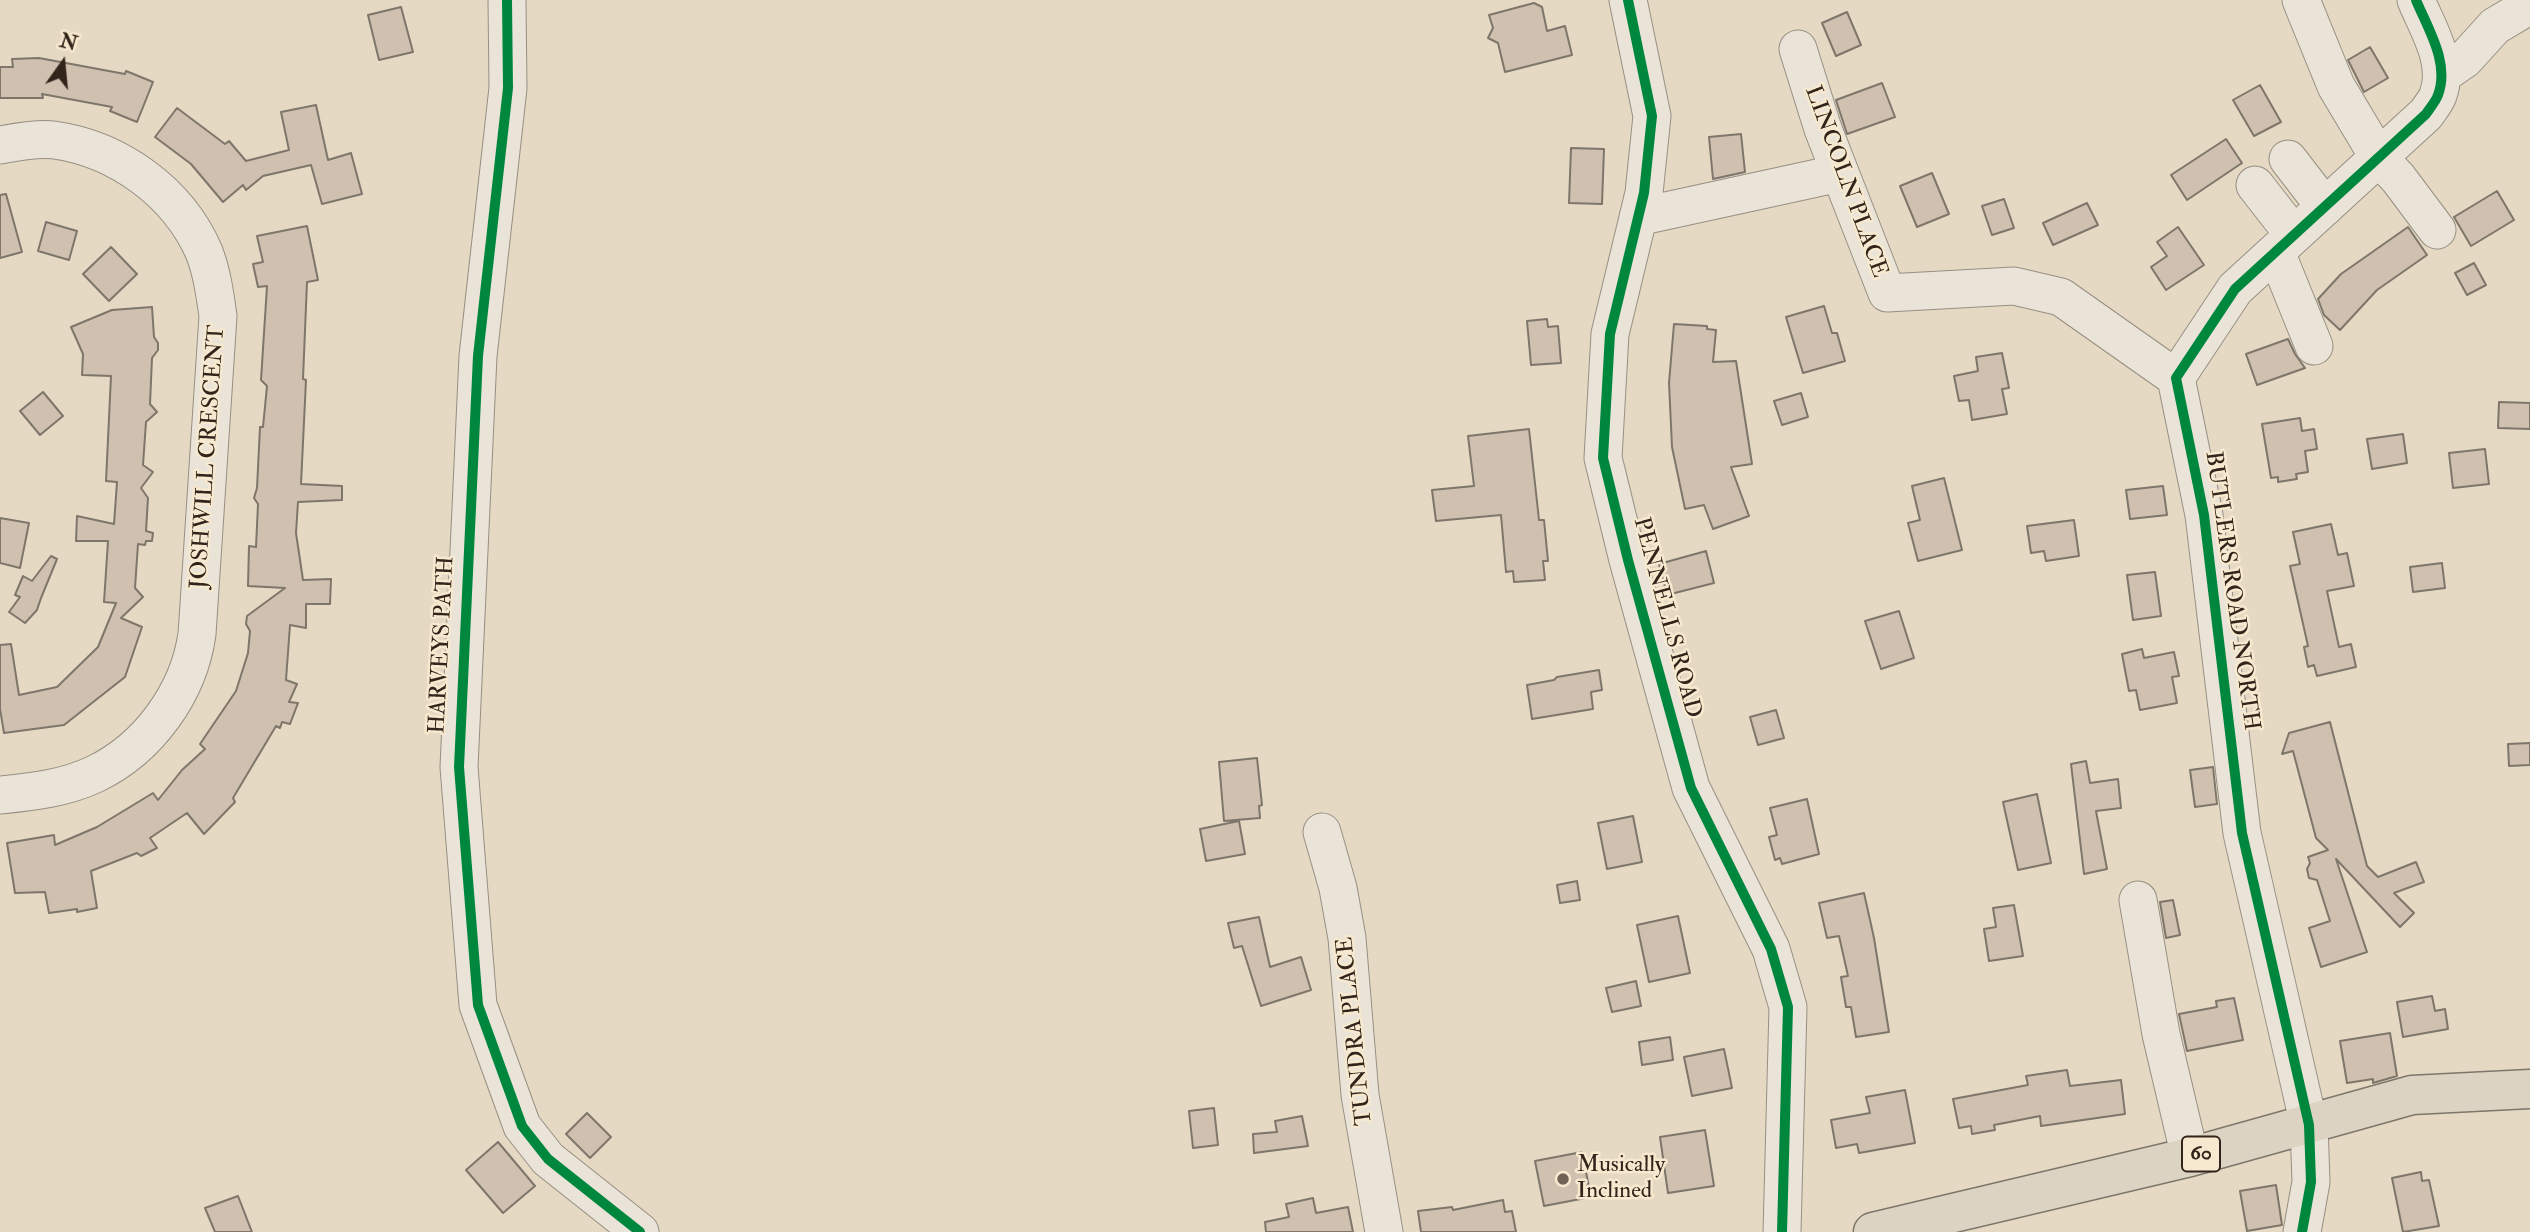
<!DOCTYPE html>
<style>
body{margin:0}
#map{position:relative;width:2530px;height:1232px;overflow:hidden;background:#e5d9c3;font-family:"IM FELL Double Pica",serif}
canvas{display:block}
.north{position:absolute;left:28px;top:28px;width:70px;height:70px;-webkit-text-stroke:5px #f7e9cf;paint-order:stroke;rotate:15deg;font-size:19px;font-weight:700;line-height:28px;text-align:center;color:#31241a}
.north::after{content:'';display:block;margin:auto;width:24px;height:32px;background:#31241a;clip-path:polygon(50% 0,100% 100%,50% 72%,0 100%)}
</style>
<div id="map">
<canvas width="2530" height="1232"></canvas>
<div class="north">N</div>
</div>
<script>
const ctx = document.querySelector('canvas').getContext('2d');
ctx.lineJoin = 'round';
function fill(path, color) {
  ctx.fillStyle = color;
  ctx.fill(path, 'evenodd');
}
function stroke(path, color, width, dash) {
  ctx.strokeStyle = color;
  ctx.lineWidth = width;
  ctx.lineCap = dash ? 'butt' : 'round';
  ctx.setLineDash(dash || []);
  ctx.stroke(path);
}
function drawText(font, color, halo, rows, align = 'center') {
  ctx.font = font + ' "IM FELL Double Pica",serif';
  ctx.lineWidth = 5;
  ctx.setLineDash([]);
  ctx.textBaseline = 'middle';
  ctx.strokeStyle = halo;
  ctx.fillStyle = color;
  for (const [text, x, y, turn = 0] of rows) {
    ctx.save();
    ctx.translate(x, y);
    ctx.rotate((+turn || 0) * Math.PI / 180);
    ctx.textAlign = isNaN(turn) ? turn : align;
    if (halo) ctx.strokeText(text, 0, 0);
    ctx.fillText(text, 0, 0);
    ctx.restore();
  }
}
const building = new Path2D(`
 M 1534,3 L 1542,7 L 1547,31 L 1565,26 L 1572,55 L 1505,72 L 1498,43 L 1488,38 L 1493,28 L 1489,15 Z
 M 401,7 L 413,52 L 379,60 L 368,15 Z
 M 1847,12 L 1861,45 L 1836,56 L 1822,23 Z
 M 2370,47 L 2388,78 L 2364,92 L 2348,60 Z
 M 39,58 L 125,74 L 126,71 L 153,82 L 137,122 L 110,111 L 112,107 L 42,94 L 43,98 L 0,98 L 0,67 L 13,67 L 12,59 Z
 M 1882,83 L 1895,117 L 1847,134 L 1836,100 Z
 M 2260,85 L 2281,122 L 2254,136 L 2233,100 Z
 M 316,105 L 328,160 L 351,153 L 362,194 L 322,204 L 311,165 L 263,176 L 246,190 L 243,185 L 223,202 L 191,164 L 155,137 L 177,108 L 225,144 L 229,141 L 246,161 L 289,150 L 281,112 Z
 M 1741,134 L 1745,172 L 1713,179 L 1709,137 Z
 M 2226,139 L 2242,163 L 2187,200 L 2171,175 Z
 M 1571,148 L 1604,149 L 1602,204 L 1569,203 Z
 M 1932,173 L 1949,214 L 1917,227 L 1900,186 Z
 M 2497,191 L 2514,220 L 2471,246 L 2454,217 Z
 M 6,194 L 22,252 L 0,258 L 0,195 Z
 M 2004,199 L 2014,228 L 1992,235 L 1982,206 Z
 M 2087,203 L 2098,225 L 2053,245 L 2043,223 Z
 M 46,222 L 77,231 L 69,260 L 38,251 Z
 M 307,226 L 318,280 L 307,282 L 303,379 L 306,380 L 301,484 L 342,486 L 342,500 L 298,502 L 296,533 L 303,580 L 331,579 L 330,604 L 306,604 L 306,628 L 290,625 L 286,680 L 297,684 L 289,702 L 298,703 L 290,724 L 282,722 L 280,728 L 276,726 L 233,798 L 235,802 L 204,834 L 187,813 L 150,838 L 157,848 L 141,856 L 137,853 L 91,871 L 97,908 L 77,912 L 77,909 L 49,913 L 45,892 L 15,893 L 7,843 L 54,835 L 55,845 L 97,827 L 153,793 L 158,800 L 182,770 L 205,749 L 200,744 L 236,691 L 248,653 L 250,631 L 246,624 L 247,616 L 285,588 L 248,586 L 249,546 L 256,547 L 258,504 L 254,498 L 257,488 L 260,427 L 263,427 L 267,386 L 261,380 L 267,286 L 258,287 L 253,264 L 263,262 L 257,236 Z
 M 2178,227 L 2204,265 L 2166,290 L 2151,267 L 2167,256 L 2157,242 Z
 M 2408,227 L 2427,255 L 2377,290 L 2340,330 L 2324,315 L 2318,299 L 2341,274 Z
 M 111,247 L 137,274 L 109,301 L 83,274 Z
 M 2474,263 L 2486,285 L 2467,295 L 2455,273 Z
 M 1824,306 L 1832,333 L 1837,333 L 1845,361 L 1803,373 L 1786,317 Z
 M 152,307 L 154,337 L 158,343 L 158,350 L 152,358 L 150,404 L 157,412 L 146,422 L 143,465 L 153,472 L 141,488 L 148,498 L 146,531 L 153,533 L 152,541 L 146,541 L 145,545 L 138,544 L 135,588 L 143,597 L 121,618 L 142,627 L 125,677 L 64,725 L 4,733 L 0,709 L 0,645 L 11,644 L 19,695 L 57,687 L 98,647 L 116,603 L 104,602 L 108,541 L 76,541 L 77,516 L 114,524 L 117,482 L 106,481 L 111,376 L 82,375 L 83,354 L 71,327 L 112,310 Z
 M 1547,319 L 1548,327 L 1558,326 L 1561,363 L 1531,365 L 1527,321 Z
 M 1674,324 L 1707,326 L 1707,329 L 1716,330 L 1713,362 L 1736,361 L 1752,464 L 1731,467 L 1749,516 L 1713,529 L 1704,505 L 1685,509 L 1672,447 L 1669,383 Z
 M 2288,339 L 2295,354 L 2305,368 L 2257,385 L 2246,354 Z
 M 2002,353 L 2009,388 L 2002,389 L 2007,414 L 1972,420 L 1969,400 L 1959,401 L 1954,376 L 1978,371 L 1976,357 Z
 M 43,392 L 63,416 L 40,435 L 20,411 Z
 M 1801,393 L 1808,417 L 1782,425 L 1774,401 Z
 M 2499,402 L 2530,403 L 2530,429 L 2498,428 Z
 M 2300,418 L 2302,431 L 2314,429 L 2317,449 L 2305,451 L 2308,472 L 2296,474 L 2297,479 L 2278,482 L 2278,477 L 2271,478 L 2262,424 Z
 M 1529,429 L 1539,520 L 1544,520 L 1548,561 L 1543,561 L 1545,580 L 1514,582 L 1513,571 L 1506,572 L 1501,515 L 1436,521 L 1432,490 L 1474,486 L 1468,436 Z
 M 2403,434 L 2407,463 L 2372,469 L 2367,439 Z
 M 2485,449 L 2489,484 L 2453,488 L 2449,453 Z
 M 1944,478 L 1962,550 L 1918,561 L 1908,523 L 1920,520 L 1912,486 Z
 M 2163,486 L 2167,515 L 2130,519 L 2126,490 Z
 M 0,518 L 29,523 L 20,568 L 0,563 Z
 M 2074,520 L 2079,556 L 2046,561 L 2044,551 L 2031,553 L 2027,526 Z
 M 2331,524 L 2338,555 L 2347,553 L 2354,586 L 2327,591 L 2339,647 L 2351,644 L 2356,667 L 2317,676 L 2314,665 L 2308,667 L 2304,647 L 2308,646 L 2290,566 L 2300,564 L 2293,532 Z
 M 1706,551 L 1714,583 L 1667,595 L 1659,564 Z
 M 51,556 L 57,559 L 41,598 L 37,610 L 25,623 L 9,612 L 20,597 L 15,595 L 23,576 L 32,581 Z
 M 2442,563 L 2445,588 L 2413,592 L 2410,567 Z
 M 2155,572 L 2161,616 L 2133,620 L 2127,575 Z
 M 1899,611 L 1914,658 L 1881,669 L 1865,621 Z
 M 2142,649 L 2144,658 L 2174,652 L 2179,676 L 2172,677 L 2177,703 L 2140,710 L 2136,690 L 2129,691 L 2122,654 Z
 M 1599,670 L 1602,690 L 1591,692 L 1593,709 L 1532,719 L 1527,685 L 1554,680 L 1557,677 Z
 M 1776,710 L 1784,738 L 1758,745 L 1750,717 Z
 M 2330,722 L 2367,866 L 2378,877 L 2416,862 L 2424,882 L 2394,893 L 2414,913 L 2400,927 L 2336,859 L 2367,952 L 2321,967 L 2309,928 L 2330,921 L 2317,880 L 2309,878 L 2307,869 L 2310,863 L 2308,857 L 2328,850 L 2316,838 L 2293,751 L 2282,754 L 2289,733 Z
 M 2530,743 L 2530,765 L 2509,766 L 2508,744 Z
 M 1257,758 L 1262,805 L 1259,806 L 1260,818 L 1224,821 L 1219,762 Z
 M 2086,761 L 2090,783 L 2118,779 L 2121,808 L 2096,811 L 2107,869 L 2084,874 L 2071,764 Z
 M 2213,767 L 2217,804 L 2195,807 L 2190,770 Z
 M 2037,794 L 2051,863 L 2018,870 L 2003,802 Z
 M 1807,799 L 1819,854 L 1782,864 L 1780,858 L 1775,860 L 1769,837 L 1777,835 L 1770,808 Z
 M 1633,816 L 1642,862 L 1607,869 L 1598,823 Z
 M 1239,821 L 1245,854 L 1206,861 L 1200,829 Z
 M 1577,881 L 1580,900 L 1560,903 L 1557,885 Z
 M 1864,893 L 1874,938 L 1889,1032 L 1856,1037 L 1851,1007 L 1846,1007 L 1841,977 L 1848,976 L 1839,936 L 1827,938 L 1819,903 Z
 M 2173,900 L 2180,935 L 2166,938 L 2160,902 Z
 M 2014,905 L 2023,956 L 1989,961 L 1984,929 L 1996,927 L 1993,908 Z
 M 1678,916 L 1690,973 L 1649,982 L 1637,925 Z
 M 1259,917 L 1270,967 L 1301,957 L 1311,990 L 1261,1006 L 1242,946 L 1234,948 L 1228,923 Z
 M 1636,981 L 1641,1006 L 1612,1012 L 1606,988 Z
 M 2432,996 L 2435,1011 L 2445,1009 L 2448,1029 L 2403,1037 L 2397,1002 Z
 M 2234,998 L 2243,1040 L 2187,1051 L 2179,1014 L 2217,1007 L 2216,1001 Z
 M 2390,1033 L 2397,1076 L 2373,1083 L 2373,1079 L 2347,1083 L 2340,1041 Z
 M 1670,1037 L 1673,1060 L 1642,1065 L 1639,1042 Z
 M 1724,1049 L 1732,1088 L 1692,1096 L 1684,1057 Z
 M 2067,1070 L 2070,1086 L 2121,1080 L 2125,1114 L 2041,1126 L 2040,1116 L 1994,1125 L 1995,1130 L 1972,1134 L 1971,1126 L 1959,1128 L 1953,1099 L 2028,1085 L 2026,1076 Z
 M 1905,1090 L 1915,1143 L 1859,1153 L 1857,1144 L 1836,1148 L 1831,1120 L 1870,1113 L 1866,1097 Z
 M 1214,1108 L 1218,1145 L 1193,1148 L 1189,1111 Z
 M 587,1113 L 611,1137 L 590,1158 L 566,1134 Z
 M 1302,1116 L 1308,1146 L 1254,1153 L 1253,1134 L 1277,1132 L 1275,1121 Z
 M 1705,1130 L 1714,1186 L 1668,1193 L 1660,1137 Z
 M 498,1142 L 535,1186 L 503,1213 L 466,1170 Z
 M 1582,1152 L 1591,1197 L 1544,1206 L 1535,1161 Z
 M 2421,1172 L 2422,1181 L 2429,1180 L 2439,1226 L 2403,1232 L 2392,1178 Z
 M 2276,1185 L 2282,1225 L 2247,1231 L 2240,1191 Z
 M 238,1196 L 252,1232 L 215,1232 L 205,1208 Z
 M 1313,1198 L 1316,1213 L 1348,1207 L 1353,1232 L 1266,1232 L 1265,1222 L 1289,1217 L 1286,1204 Z
 M 1503,1200 L 1505,1212 L 1512,1211 L 1516,1232 L 1421,1232 L 1418,1211 L 1452,1207 L 1453,1210 Z`);
const minor = new Path2D(`
 M 507,0 L 508,88 L 478,356 L 459,767 L 478,1005 L 522,1126 L 548,1159 L 640,1232
 M 1628,0 L 1652,116 L 1644,193 L 1610,334 L 1603,458 L 1628,560 L 1691,788 L 1771,949 L 1788,1007 L 1782,1232
 M 2301,0 L 2336,86 L 2379,158 L 2398,178 L 2437,230
 M 1798,49 L 1823,129 L 1887,293 L 2014,286 L 2061,297 L 2176,378
 M 2442,75 L 2465,59 L 2495,26 L 2522,10
 M 0,145 C 16,142 38,138 54,140 C 118,149 178,192 204,252 C 212,272 215,295 218,316 L 197,634 C 189,692 149,748 95,774 C 66,788 32,792 0,795
 M 2288,159 L 2325,207
 M 2255,185 L 2294,235
 M 1638,217 L 1840,173
 M 2276,252 L 2314,346
 M 1322,832 L 1338,888 L 1347,938 L 1360,1095 L 1384,1232
 M 2138,900 L 2161,1034 L 2190,1157
 M 2302,1232 L 2311,1182 L 2309,1125 L 2242,833 L 2204,515 L 2176,378 L 2235,289 L 2426,114 C 2430,108 2436,101 2438,95 C 2450,63 2428,29 2416,0`);
const major = new Path2D(`
 M 1873,1232 L 2190,1157 L 2412,1095 L 2530,1089`);
const cycleway = new Path2D(`
 M 507,0 L 508,88 L 478,356 L 459,767 L 478,1005 L 522,1126 L 548,1159 L 640,1232
 M 1628,0 L 1652,116 L 1644,193 L 1610,334 L 1603,458 L 1628,560 L 1691,788 L 1771,949 L 1788,1007 L 1782,1232
 M 2302,1232 L 2311,1182 L 2309,1125 L 2242,833 L 2204,515 L 2176,378 L 2235,289 L 2426,114 C 2430,108 2436,101 2438,95 C 2450,63 2428,29 2416,0`);
const markers = [
 [1563,1179,7,"#706355"]
];
const shields = [
 [2201,1154,38]
];
const shieldNames = [
 ["60",2201,1154]
];
const streetNames = [
 ["LINCOLN PLACE",1845,182,70],
 ["JOSHWILL CRESCENT",209,457,-86],
 ["BUTLERS ROAD NORTH",2231,591,82],
 ["PENNELLS ROAD",1666,618,75],
 ["HARVEYS PATH",443,645,-87],
 ["TUNDRA PLACE",1356,1031,-96]
];
const poiNames = [
 ["Musically",1577,1166],
 ["Inclined",1577,1192]
];
fill(building, '#d0c0af');
stroke(building, '#7e766a', 2);
stroke(minor, '#978f82', 39);
stroke(major, '#7e766a', 41);
stroke(minor, '#e9e3d8', 37);
stroke(major, '#ddd3c3', 38);
stroke(cycleway, '#00873e', 10);
for (const [x, y, r, color] of markers) {
  const dot = new Path2D();
  dot.arc(x, y, r, 0, 2 * Math.PI);
  ctx.fillStyle = color;
  ctx.fill(dot);
  stroke(dot, '#f7e9cf', 2.5);
}
for (const [x, y, w] of shields) {
  const box = new Path2D();
  box.roundRect(x - w / 2, y - 17.5, w, 35, 5);
  ctx.fillStyle = '#f7e9cf';
  ctx.fill(box);
  stroke(box, '#31241a', 2);
}
drawText('bold 21px', '#31241a', null, shieldNames);
drawText('23px', '#31241a', '#f7e9cf', streetNames);
drawText('23px', '#31241a', '#f7e9cf', poiNames, 'left');
</script>
